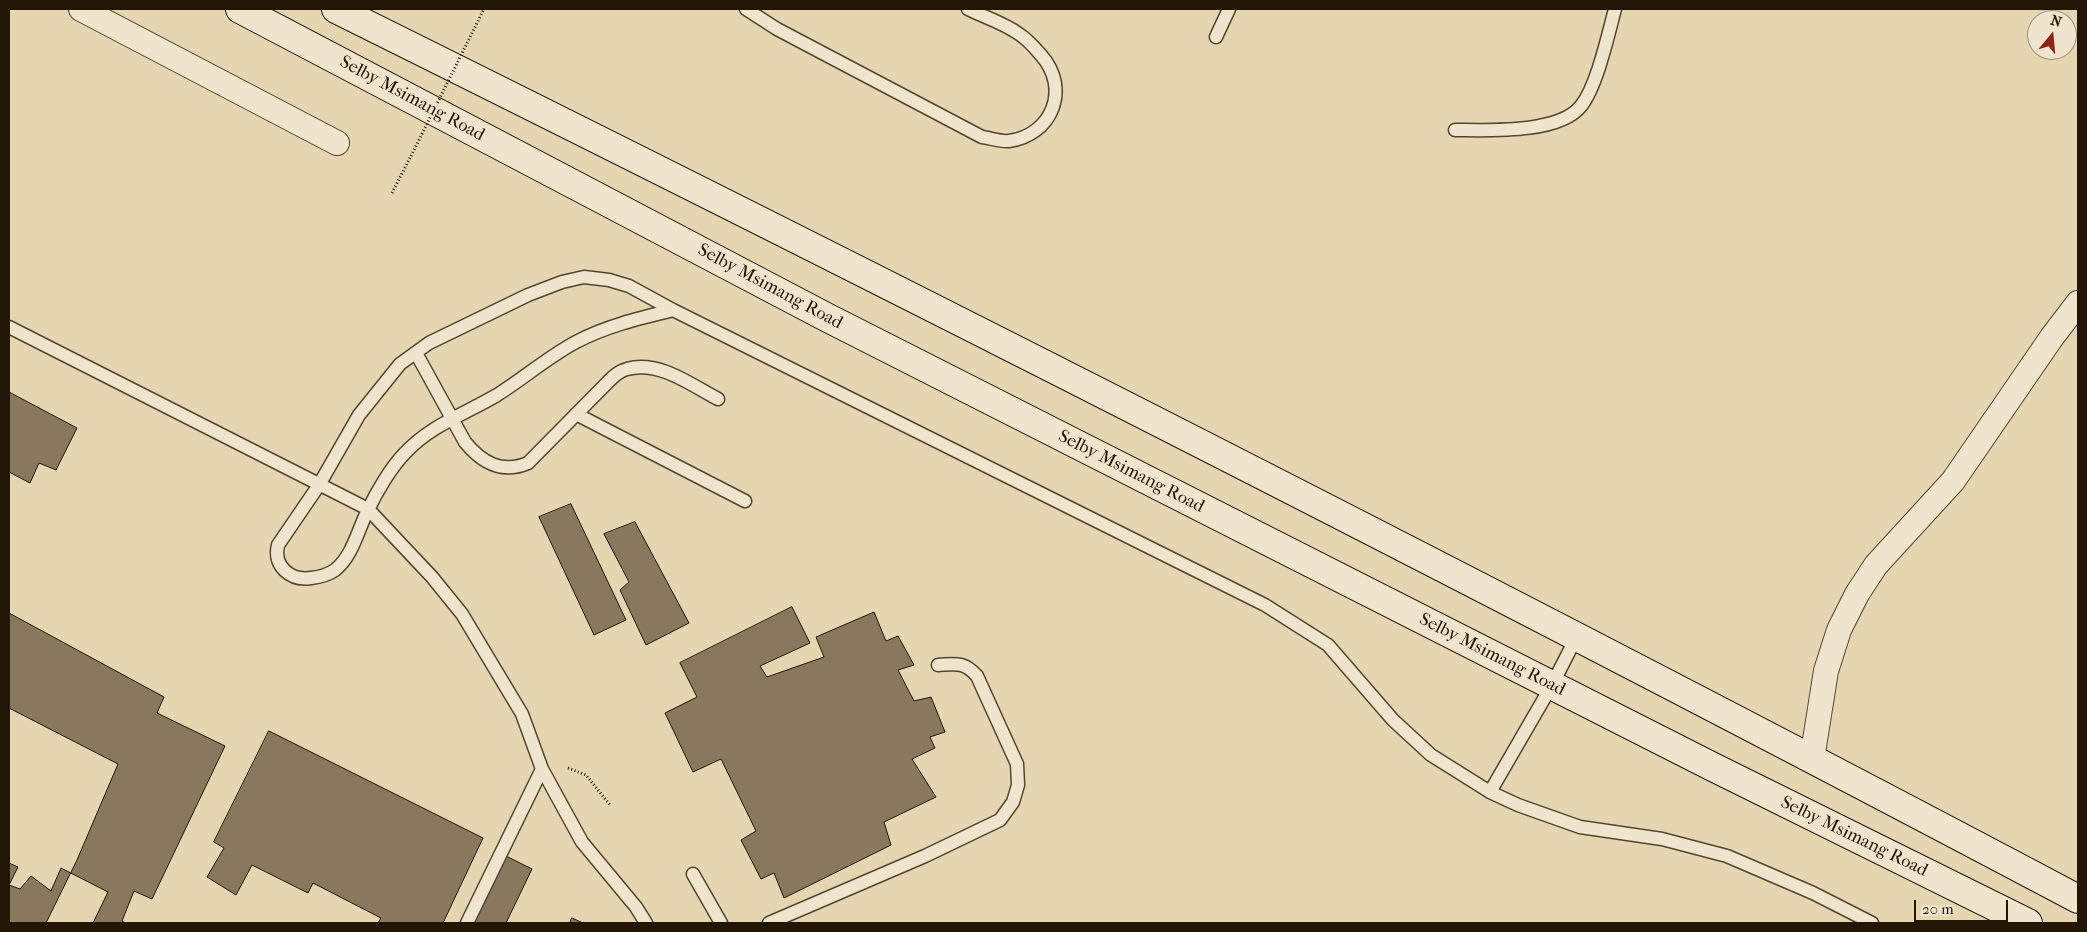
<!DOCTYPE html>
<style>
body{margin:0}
#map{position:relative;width:2087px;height:932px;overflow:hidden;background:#e6d5b1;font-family:"IM FELL French Canon",serif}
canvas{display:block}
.frame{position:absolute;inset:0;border:10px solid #221605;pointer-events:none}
.north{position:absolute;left:2027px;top:10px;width:50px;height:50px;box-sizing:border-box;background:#efe4cc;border:1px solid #9d927c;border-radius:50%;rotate:17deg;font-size:14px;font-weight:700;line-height:20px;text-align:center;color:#221605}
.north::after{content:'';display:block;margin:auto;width:18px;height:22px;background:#8f2418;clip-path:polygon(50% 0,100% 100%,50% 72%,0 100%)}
.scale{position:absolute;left:1914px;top:900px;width:94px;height:22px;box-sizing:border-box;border:2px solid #221605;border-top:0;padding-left:6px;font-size:15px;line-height:18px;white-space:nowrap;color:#221605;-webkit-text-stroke:4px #efe4cc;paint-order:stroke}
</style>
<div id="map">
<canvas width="2087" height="932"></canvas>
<div class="frame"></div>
<div class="north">N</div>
<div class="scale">20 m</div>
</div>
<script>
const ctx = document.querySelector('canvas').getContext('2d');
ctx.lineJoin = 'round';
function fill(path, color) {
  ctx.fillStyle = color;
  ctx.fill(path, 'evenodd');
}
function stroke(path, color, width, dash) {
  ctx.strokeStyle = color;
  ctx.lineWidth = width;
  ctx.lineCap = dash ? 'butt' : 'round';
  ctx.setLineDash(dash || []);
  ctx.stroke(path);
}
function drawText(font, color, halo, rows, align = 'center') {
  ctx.font = font + ' "IM FELL French Canon",serif';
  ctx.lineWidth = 5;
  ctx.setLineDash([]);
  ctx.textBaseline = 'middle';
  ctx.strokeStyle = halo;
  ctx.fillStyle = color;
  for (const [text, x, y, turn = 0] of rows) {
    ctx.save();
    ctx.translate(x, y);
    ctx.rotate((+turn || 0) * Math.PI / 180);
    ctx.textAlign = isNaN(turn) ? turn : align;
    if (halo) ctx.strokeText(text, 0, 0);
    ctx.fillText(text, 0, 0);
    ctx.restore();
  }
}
const building = new Path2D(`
 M 9,392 L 77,428 L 56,470 L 39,463 L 30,483 L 9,472 Z
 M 571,504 L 626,620 L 594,635 L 539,517 Z
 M 635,522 L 689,623 L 646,645 L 620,590 L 629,582 L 604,534 Z
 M 792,607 L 810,643 L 760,666 L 767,677 L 824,657 L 816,637 L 874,612 L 886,641 L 898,636 L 914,665 L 898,670 L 914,701 L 931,697 L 945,732 L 930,737 L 935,748 L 912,759 L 936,797 L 884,822 L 891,845 L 784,898 L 774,873 L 761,879 L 741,840 L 756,831 L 721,759 L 693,772 L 665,713 L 697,697 L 680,663 Z
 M 9,613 L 164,697 L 157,713 L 225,746 L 152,899 L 134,891 L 122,921 L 125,923 L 46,923 L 77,860 L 118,764 L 9,708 Z
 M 269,731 L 483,838 L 443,923 L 378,923 L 381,918 L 313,883 L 308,893 L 252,865 L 236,895 L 207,877 L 224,848 L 214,842 Z
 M 504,855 L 532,869 L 506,923 L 466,923 Z
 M 9,863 L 18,867 L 9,885 L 20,889 L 31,876 L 51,891 L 61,868 L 108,892 L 93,923 L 9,923 Z
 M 572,918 L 583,923 L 570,923 Z`);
const path = new Path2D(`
 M 392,193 L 411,156
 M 568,768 L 586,775 L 610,805`);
const service = new Path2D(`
 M 746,9 L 777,29 L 982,137 C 990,138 1001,142 1009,141 C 1052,135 1071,89 1041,55 C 1035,48 1027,39 1019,34 C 1004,23 984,17 968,9
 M 1216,37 L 1229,9
 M 1455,130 C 1488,130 1559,134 1581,106 C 1597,86 1608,35 1615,9
 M 673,310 C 640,318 606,326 576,342 C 548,357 524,378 497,395 C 465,414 431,425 405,453 C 391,467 376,493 368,510 C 358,529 353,556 335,570 C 328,575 320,577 311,578 C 290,581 273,566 278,545 L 319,485 L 359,415 L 400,364 L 429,343 L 528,295 L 562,282 L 584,277 L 609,280 L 629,286 L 673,310 L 1265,605 L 1328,645 L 1393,720 L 1431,755 L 1490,792 L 1518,805 L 1580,827 L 1662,839 L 1727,856 L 1813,893 L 1872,923
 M 9,327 L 368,509 L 432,577 L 462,614 L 522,714 L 542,769 L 582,842 L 636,907 L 646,923
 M 416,353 L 465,442 C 482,463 502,474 528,463 L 605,385 C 611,379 618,371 627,369 C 659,360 691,385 718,399
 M 576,414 L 745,501
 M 1490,792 L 1552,685 L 1577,636
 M 693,874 L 721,923
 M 467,923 L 542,769
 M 769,923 L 925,856 L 1000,820 L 1013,802 L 1018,785 L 1017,764 L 977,676 C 964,661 955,664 938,665`);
const minor = new Path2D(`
 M 81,9 L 337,143
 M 1812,759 L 1826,671 L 1839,630 L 1857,594 L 1876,565 L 1953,481 L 2052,337 L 2078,303`);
const secondary = new Path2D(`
 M 240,9 L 826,317 L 1711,766 L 2028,923
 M 336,9 C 920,299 1502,594 2078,899`);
const pathBridge = new Path2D(`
 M 411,156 L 484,9`);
const streetNames = [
 ["Selby Msimang Road",412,99,28],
 ["Selby Msimang Road",770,287,28],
 ["Selby Msimang Road",1131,472,27],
 ["Selby Msimang Road",1492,655,27],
 ["Selby Msimang Road",1854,837,26]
];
fill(building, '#88795e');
stroke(building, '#221605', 1);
stroke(service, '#534630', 15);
stroke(minor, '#534630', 26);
stroke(secondary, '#221605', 30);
stroke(path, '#221605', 3, [1, 2.5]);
stroke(service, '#efe4cc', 12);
stroke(minor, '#efe4cc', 24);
stroke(secondary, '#efe4cc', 28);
stroke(pathBridge, '#221605', 3, [1, 2.5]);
drawText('18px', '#221605', '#efe4cc', streetNames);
</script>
